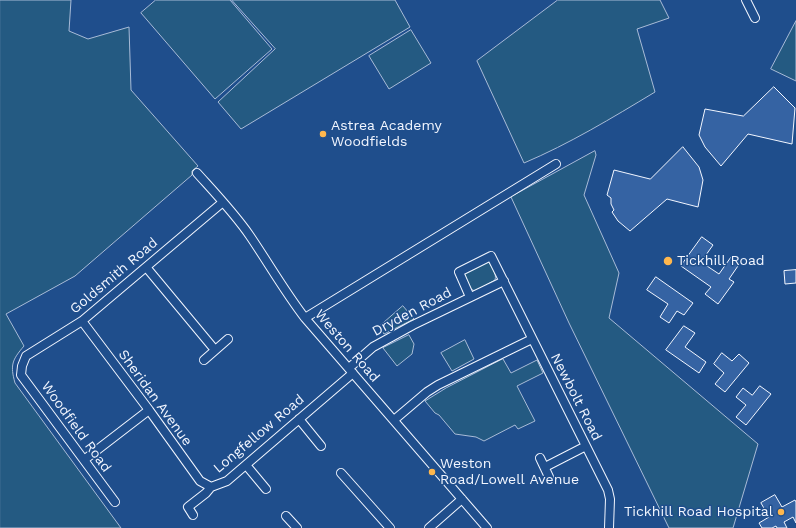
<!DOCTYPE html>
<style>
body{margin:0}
canvas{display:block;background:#1f4e8c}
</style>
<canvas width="796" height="528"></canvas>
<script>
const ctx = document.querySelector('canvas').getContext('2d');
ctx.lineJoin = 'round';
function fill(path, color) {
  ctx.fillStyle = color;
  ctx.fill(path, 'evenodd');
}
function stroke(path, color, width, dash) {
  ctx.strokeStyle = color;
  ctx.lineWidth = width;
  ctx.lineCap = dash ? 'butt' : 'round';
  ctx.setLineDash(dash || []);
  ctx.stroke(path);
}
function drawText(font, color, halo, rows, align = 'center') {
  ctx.font = font + ' "Work Sans",sans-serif';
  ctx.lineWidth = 3;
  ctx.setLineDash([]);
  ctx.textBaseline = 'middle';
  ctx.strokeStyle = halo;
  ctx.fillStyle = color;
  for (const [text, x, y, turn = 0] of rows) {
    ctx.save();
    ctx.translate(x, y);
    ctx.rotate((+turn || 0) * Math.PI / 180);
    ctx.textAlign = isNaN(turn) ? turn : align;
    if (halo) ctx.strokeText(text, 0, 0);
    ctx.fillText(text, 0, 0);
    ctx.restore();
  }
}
const green = new Path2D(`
 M 0,0 L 71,0 L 69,31 L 88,39 L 129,27 L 131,90 L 198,166 L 192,171 L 192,175 L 75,276 L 6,314 L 24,346 C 12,360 10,365 15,383 L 121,528 L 0,528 Z
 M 156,0 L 230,0 L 272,49 L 215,99 L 141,13 Z
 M 232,0 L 395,0 L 410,27 L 241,129 L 218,102 L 275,49 Z
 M 558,0 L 660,0 L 669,18 L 637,29 L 655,92 C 612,118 569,144 524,163 L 477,61 Z
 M 796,21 L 796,81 L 771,69 Z
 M 411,30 L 431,63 L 389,89 L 369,56 Z
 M 595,151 L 596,155 L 584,195 L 619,273 L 609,318 L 758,444 L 733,528 L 669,528 L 569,323 L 511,197 Z
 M 487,261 C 492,265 497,274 495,280 L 476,291 C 468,290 464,280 464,273 Z
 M 403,306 L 414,319 L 384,334 L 379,327 Z
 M 409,335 L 414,344 L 412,354 L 397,366 L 383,348 Z
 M 465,340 L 474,359 L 452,371 L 441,353 Z
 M 503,359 L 511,373 L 537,360 L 543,373 L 517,386 L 535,421 L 518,429 L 515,425 L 484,441 L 476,437 L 455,434 L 439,415 L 435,413 L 425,401 L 446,388 Z`);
const building = new Path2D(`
 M 774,87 L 795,108 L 792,144 L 748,134 L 721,166 L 705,147 L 699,135 L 705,109 L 743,116 Z
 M 683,147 L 699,167 L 703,180 L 698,207 L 667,199 L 630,231 L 618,221 L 612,212 L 614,210 L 611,204 L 611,198 L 607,195 L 614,170 L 650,179 Z
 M 702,237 L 713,245 L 701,262 L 719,274 L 731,257 L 740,263 L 729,279 L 734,282 L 718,304 L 705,294 L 711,287 L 681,266 Z
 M 796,270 L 796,283 L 785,284 L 784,271 Z
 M 656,277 L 693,303 L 684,315 L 677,311 L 669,323 L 660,317 L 668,304 L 647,290 Z
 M 684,326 L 695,333 L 685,347 L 706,362 L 699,373 L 666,350 Z
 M 722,353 L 732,361 L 739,354 L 749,363 L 725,392 L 715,384 L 724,373 L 714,364 Z
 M 760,386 L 771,394 L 746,425 L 736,417 L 746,405 L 736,397 L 743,388 L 752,395 Z
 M 775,495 L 782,507 L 795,500 L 796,502 L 796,523 L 793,517 L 784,522 L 787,528 L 777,528 L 776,526 L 772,528 L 762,528 L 759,523 L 769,517 L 761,503 Z`);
const minor = new Path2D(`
 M 746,0 L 755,18
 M 197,173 C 215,193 235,214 250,236 C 269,264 285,292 305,318 L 487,528
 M 146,267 L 215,350
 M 470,297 L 459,272 L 491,256 L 608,490 L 610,499 L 609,528
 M 305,318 L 556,164
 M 82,321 L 149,410 L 200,481 L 211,487
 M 204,360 L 228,339
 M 349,368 L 373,347 L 413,325 L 504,281
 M 299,419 L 321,446
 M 394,420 L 427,392 L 438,385 L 532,339
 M 540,458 L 549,477
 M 84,460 L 149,410
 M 246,465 L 266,489
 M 545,467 L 586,446
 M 341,473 L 390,528
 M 115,502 L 21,375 L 22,366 L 26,356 L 82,321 L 223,202
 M 193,515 L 188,507 L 206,493 L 211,487 L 227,481 L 353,373
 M 286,516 L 297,528
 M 429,528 L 462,499`);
const markers = [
 [323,134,4,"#ffb74d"],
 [668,261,5,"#ffb74d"],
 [432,472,4,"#ffb74d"],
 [781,512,4,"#ffb74d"]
];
const poiNames = [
 ["Astrea Academy",331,126],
 ["Woodfields",331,142],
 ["Tickhill Road",677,261],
 ["Weston",440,464],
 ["Road/Lowell Avenue",440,480],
 ["Tickhill Road Hospital",773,512,"right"]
];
const streetNames = [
 ["Goldsmith Road",114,276,-40],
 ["Dryden Road",412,312,-28],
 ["Weston Road",347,346,49],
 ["Newbolt Road",576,397,63],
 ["Sheridan Avenue",155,398,54],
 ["Woodfield Road",76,427,54],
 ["Longfellow Road",259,434,-40]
];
fill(green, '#245a82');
stroke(green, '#a8bbd7', 1);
fill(building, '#3563a3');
stroke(building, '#f2f6ff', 1);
stroke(minor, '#f2f6ff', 10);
stroke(minor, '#1f4e8c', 8);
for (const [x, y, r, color] of markers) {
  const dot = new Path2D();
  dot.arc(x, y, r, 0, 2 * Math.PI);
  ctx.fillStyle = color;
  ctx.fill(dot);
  stroke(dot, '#1f4e8c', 1.5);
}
drawText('14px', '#f2f6ff', '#1f4e8c', poiNames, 'left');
drawText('14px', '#f2f6ff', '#1f4e8c', streetNames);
</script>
